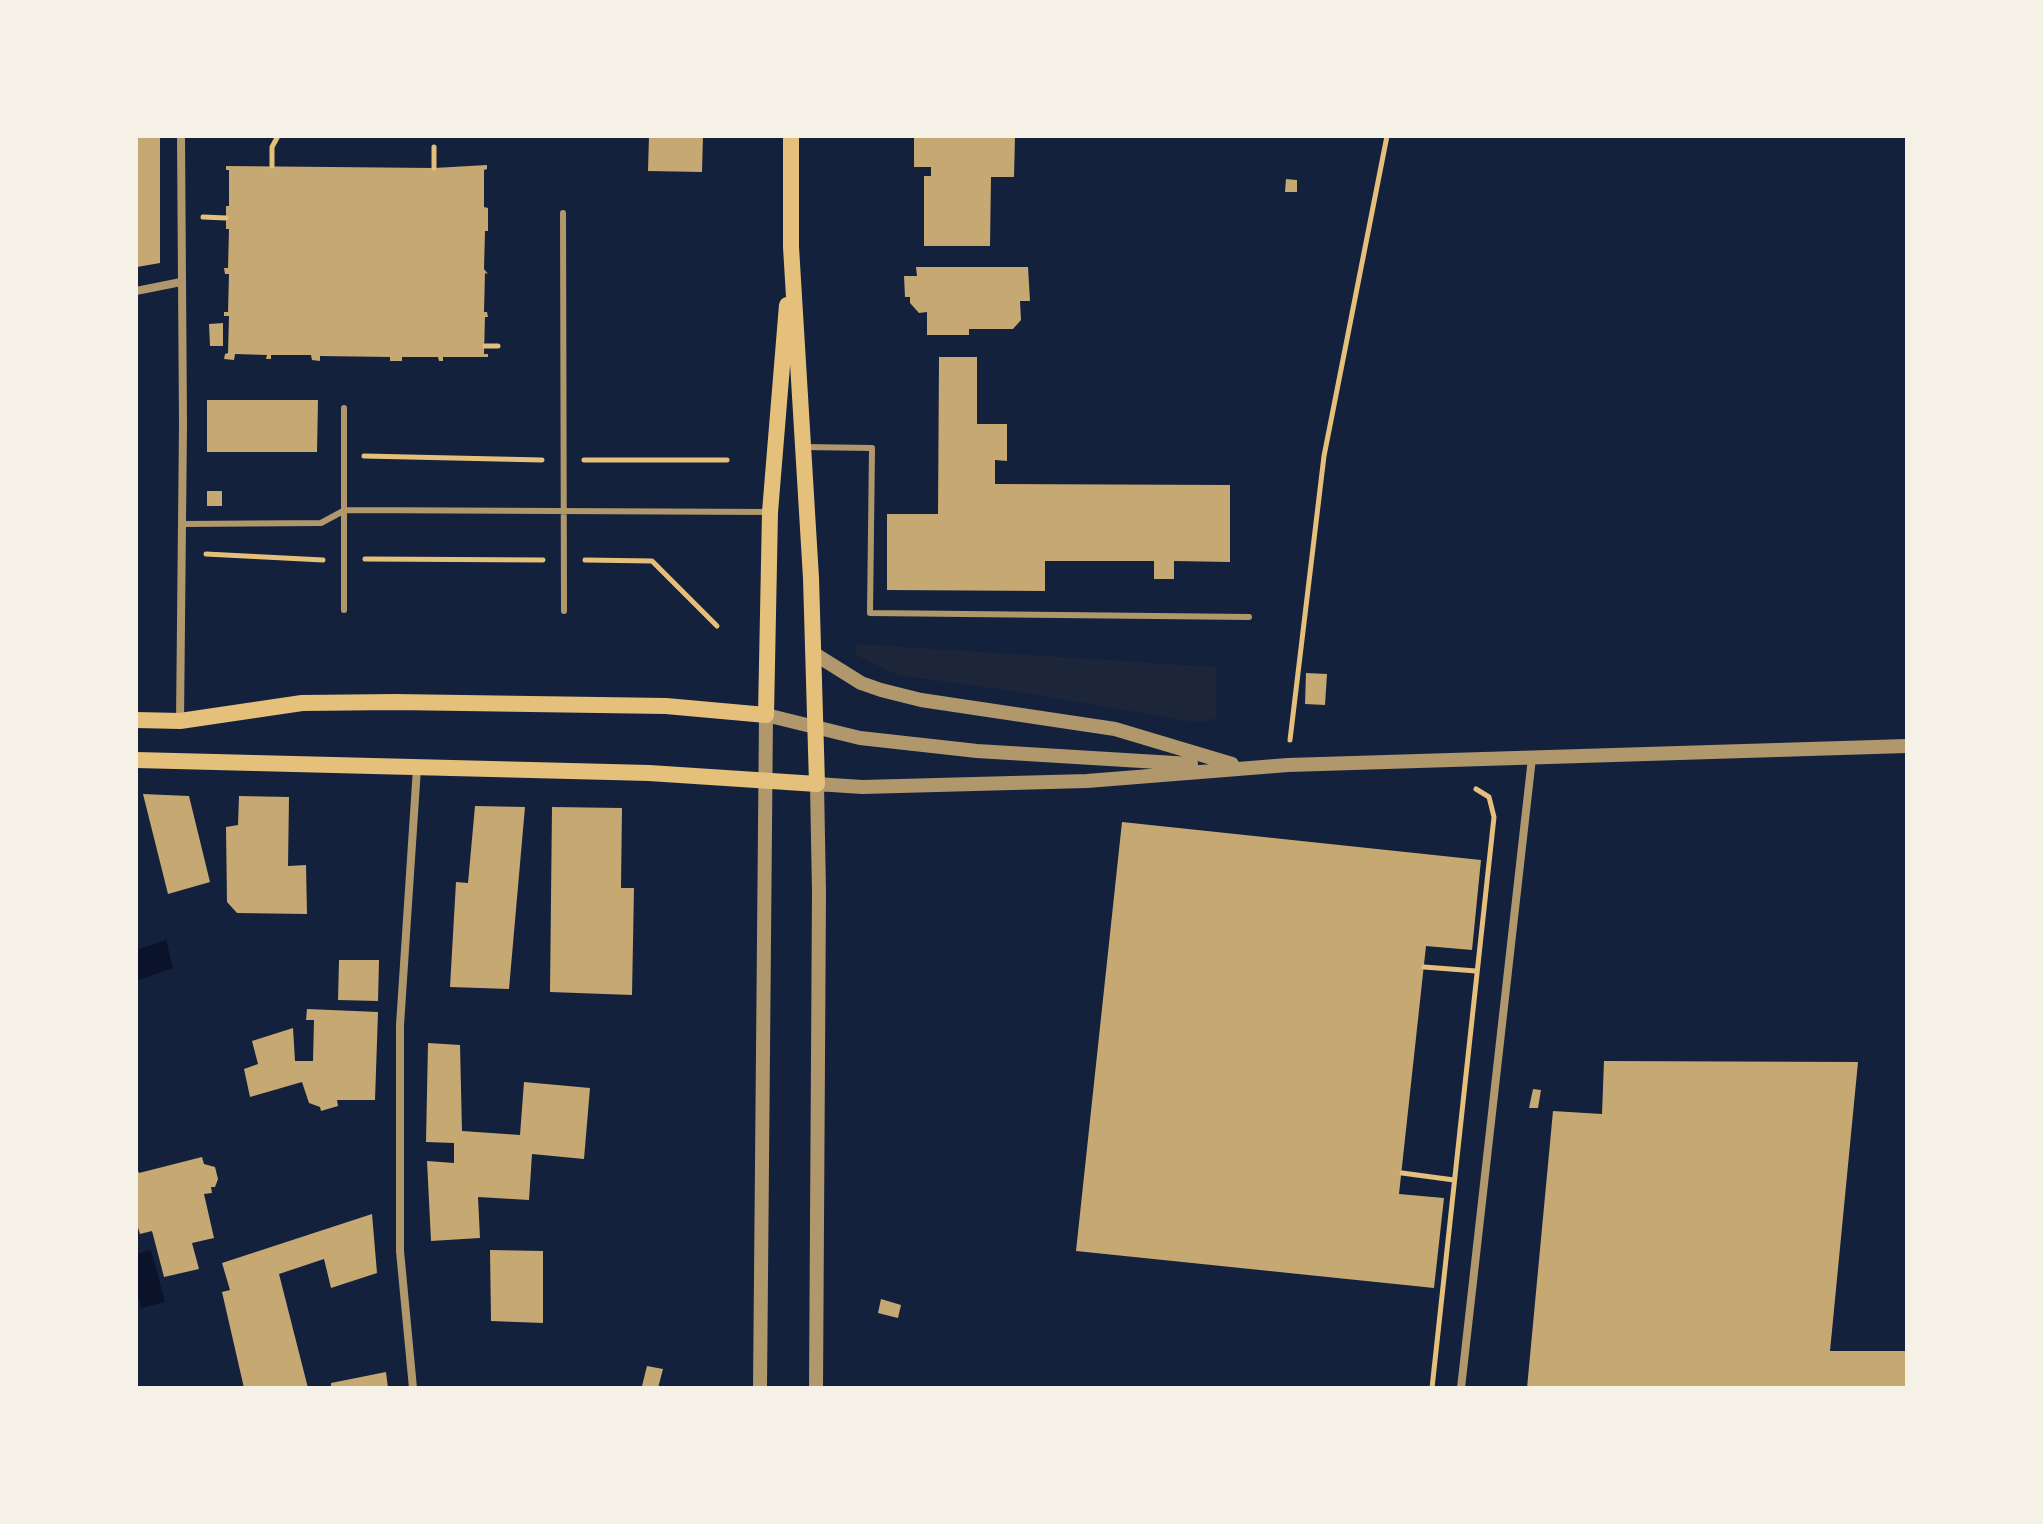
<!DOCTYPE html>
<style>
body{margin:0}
#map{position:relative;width:2043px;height:1524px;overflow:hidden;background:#14213d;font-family:"Titillium Web",sans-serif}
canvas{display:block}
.frame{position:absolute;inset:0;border:138px solid #f6f1e7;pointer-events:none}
</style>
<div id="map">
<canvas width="2043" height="1524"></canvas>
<div class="frame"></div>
</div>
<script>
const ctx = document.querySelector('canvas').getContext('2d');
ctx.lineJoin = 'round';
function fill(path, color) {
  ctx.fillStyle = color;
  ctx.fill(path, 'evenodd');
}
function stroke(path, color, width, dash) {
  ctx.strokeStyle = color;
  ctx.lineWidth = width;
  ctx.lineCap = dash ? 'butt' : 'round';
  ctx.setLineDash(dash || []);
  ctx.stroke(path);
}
const green = new Path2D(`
 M 856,644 L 1216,667 L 1216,718 L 1203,722 L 1188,721 L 1013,691 L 897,675 L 856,655 Z`);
const water = new Path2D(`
 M 166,940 L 173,968 L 136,981 L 136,950 Z
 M 151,1250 L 165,1302 L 141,1308 L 136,1289 L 136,1254 Z`);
const building = new Path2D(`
 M 136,136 L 160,136 L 160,263 L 137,267 Z
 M 649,136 L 703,136 L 702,172 L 648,171 Z
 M 914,136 L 1015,136 L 1014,177 L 991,177 L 990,246 L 924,246 L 924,176 L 931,176 L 931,167 L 914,167 Z
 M 487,165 L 487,169 L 484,170 L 484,207 L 488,208 L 488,231 L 485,231 L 484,269 L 488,274 L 485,273 L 484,312 L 487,312 L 488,317 L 485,317 L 484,354 L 488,354 L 488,357 L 443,357 L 443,361 L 439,361 L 438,357 L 402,357 L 402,361 L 390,361 L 390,357 L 320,356 L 320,361 L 312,360 L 311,355 L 271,355 L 271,359 L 266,359 L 267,355 L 235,354 L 234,360 L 224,359 L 225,354 L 228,353 L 229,316 L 224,316 L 224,312 L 228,312 L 229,274 L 225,274 L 224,268 L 228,268 L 229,229 L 226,229 L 226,206 L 229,206 L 229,170 L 226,170 L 226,166 L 434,168 Z
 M 1286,179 L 1297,180 L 1297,192 L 1285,192 Z
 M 916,267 L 1028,267 L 1030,301 L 1020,301 L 1021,320 L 1013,329 L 969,329 L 969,335 L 927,335 L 927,312 L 919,313 L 910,303 L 910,297 L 905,297 L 904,276 L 917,276 Z
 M 223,323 L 223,346 L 210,346 L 209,324 Z
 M 939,357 L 977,357 L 977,424 L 1007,424 L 1007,461 L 995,460 L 995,484 L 1230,485 L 1230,562 L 1174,561 L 1174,579 L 1154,579 L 1154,561 L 1045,561 L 1045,591 L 887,590 L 887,514 L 938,514 Z
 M 207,400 L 318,400 L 317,452 L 207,452 Z
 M 207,491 L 222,491 L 222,506 L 207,506 Z
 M 1306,673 L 1327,674 L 1325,705 L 1305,704 Z
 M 143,794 L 189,796 L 210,882 L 168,894 Z
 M 239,796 L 289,797 L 288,866 L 306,865 L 307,914 L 237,913 L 227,902 L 226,827 L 238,825 Z
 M 475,806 L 525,807 L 509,989 L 450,987 L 456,882 L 468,883 Z
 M 552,807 L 622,808 L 621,888 L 634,888 L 632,995 L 550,992 Z
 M 1122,822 L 1481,860 L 1472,950 L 1426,946 L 1399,1194 L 1444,1198 L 1434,1288 L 1076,1251 Z
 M 339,960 L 379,960 L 378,1001 L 338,1000 Z
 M 307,1009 L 378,1012 L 375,1100 L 337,1100 L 338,1106 L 321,1111 L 320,1107 L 309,1103 L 302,1082 L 250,1097 L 244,1069 L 258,1064 L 252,1041 L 293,1028 L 295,1061 L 313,1061 L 314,1020 L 306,1020 Z
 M 428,1043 L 460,1045 L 462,1131 L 520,1135 L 524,1082 L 590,1088 L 584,1159 L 532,1154 L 529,1200 L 478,1197 L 480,1238 L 431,1241 L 427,1161 L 454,1163 L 454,1143 L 426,1142 Z
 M 1604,1061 L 1858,1062 L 1830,1351 L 1907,1351 L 1907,1388 L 1527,1388 L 1553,1111 L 1602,1114 Z
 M 1533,1089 L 1541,1090 L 1538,1108 L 1529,1108 Z
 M 202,1157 L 204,1164 L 215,1167 L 218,1179 L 215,1187 L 211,1187 L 212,1193 L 204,1194 L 214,1238 L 192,1243 L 199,1269 L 164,1277 L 152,1231 L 140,1234 L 136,1221 L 136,1166 L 139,1173 Z
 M 372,1214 L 377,1273 L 331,1288 L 324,1259 L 279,1274 L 308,1388 L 244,1388 L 222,1292 L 230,1290 L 222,1263 Z
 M 490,1250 L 543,1251 L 543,1323 L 491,1321 Z
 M 881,1299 L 901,1305 L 898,1318 L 878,1313 Z
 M 647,1366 L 663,1369 L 658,1388 L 642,1386 Z
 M 386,1372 L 388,1388 L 331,1388 L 331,1383 Z`);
const path = new Path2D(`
 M 434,147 L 434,168
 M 272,166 L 272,147 L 278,136
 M 203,217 L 226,218
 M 485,346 L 498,346
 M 364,456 L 542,460
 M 584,460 L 727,460
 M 206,554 L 323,560
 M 365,559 L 543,560
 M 585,560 L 652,561 L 717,626
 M 1290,740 L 1324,456 L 1387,136
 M 1424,967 L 1476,971
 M 1402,1173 L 1454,1180
 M 1432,1388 L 1494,817 L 1489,797 L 1476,789`);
const service = new Path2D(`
 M 563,213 L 564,611
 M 344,408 L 344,610
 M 804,447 L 872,448 L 870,613 L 1249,617
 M 181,524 L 321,523 L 345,510 L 770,512`);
const minor = new Path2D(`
 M 136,291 L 181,282
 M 180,721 L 183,424 L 181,136
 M 413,1388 L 400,1251 L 400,1025 L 417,768
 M 1461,1388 L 1532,758`);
const tertiary = new Path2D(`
 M 813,653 L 861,683 L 881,690 L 921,700 L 1115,729 L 1232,764
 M 760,1388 L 766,715 L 860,738 L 977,751 L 1191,764
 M 816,1388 L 819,892 L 817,784 L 862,787 L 1087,781 L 1288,765 L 1907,746`);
const secondary = new Path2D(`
 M 136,720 L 180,721 L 302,703 L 395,702 L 666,706 L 766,715 L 770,512 L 787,305
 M 136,760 L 649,773 L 817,784 L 811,578 L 791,247 L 791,136`);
fill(green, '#1d2539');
fill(water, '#0b132b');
fill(building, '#c6a872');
stroke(path, '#e5c07b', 5);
stroke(service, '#b1986c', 6);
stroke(minor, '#b1986c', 8);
stroke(tertiary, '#b1986c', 14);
stroke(secondary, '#e5c07b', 16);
</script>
